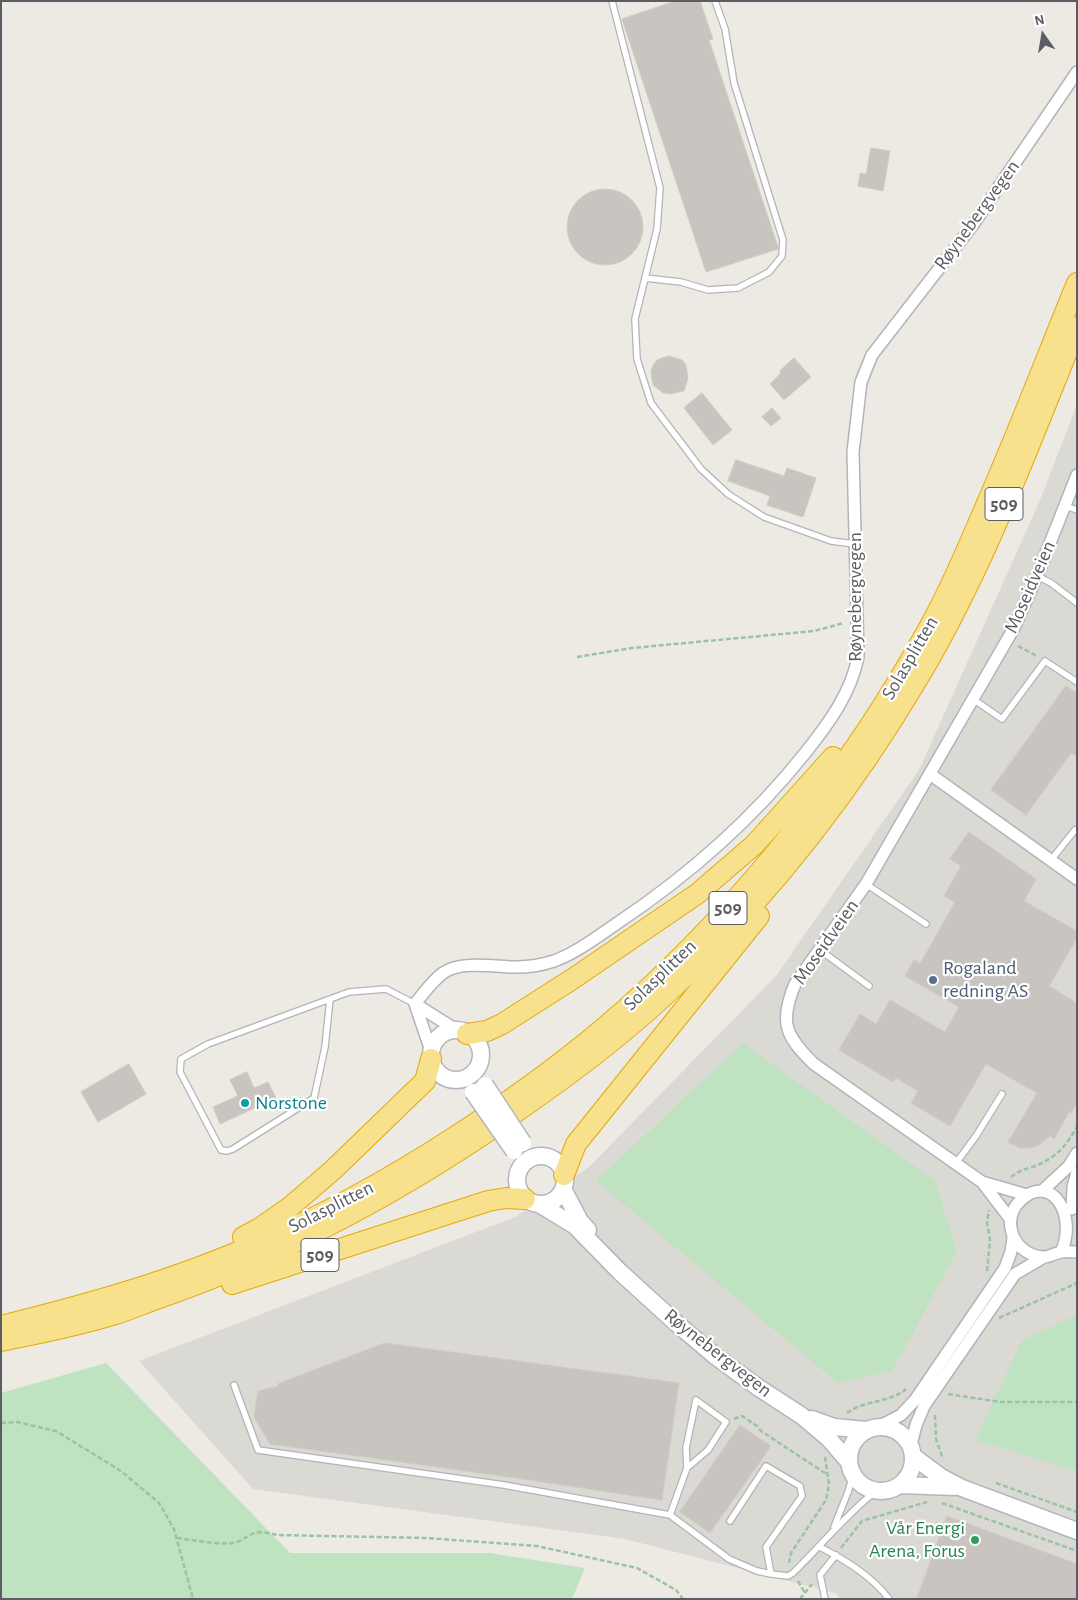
<!DOCTYPE html>
<meta charset="utf-8">
<style>
body{margin:0}
#map{position:relative;width:1078px;height:1600px;overflow:hidden;background:#eceae2;font-family:"Alegreya Sans",sans-serif}
canvas{display:block}
.frame{position:absolute;inset:0;border:2px solid #5a5d62;pointer-events:none}
.north{position:absolute;left:1018px;top:10px;width:50px;height:50px;-webkit-text-stroke:4px #fff;paint-order:stroke;rotate:347deg;font-size:14px;font-weight:700;line-height:20px;text-align:center;color:#5a5d62}
.north::after{content:'';display:block;margin:auto;width:18px;height:22px;background:#5a5d62;clip-path:polygon(50% 0,100% 100%,50% 72%,0 100%)}
</style>
<div id="map">
<canvas width="1078" height="1600"></canvas>
<div class="frame"></div>
<div class="north">N</div>
</div>
<script>
const ctx = document.querySelector('canvas').getContext('2d');
ctx.lineJoin = 'round';
function fill(path, color) {
  ctx.fillStyle = color;
  ctx.fill(path, 'evenodd');
}
function stroke(path, color, width, dash) {
  ctx.strokeStyle = color;
  ctx.lineWidth = width;
  ctx.lineCap = dash ? 'butt' : 'round';
  ctx.setLineDash(dash || []);
  ctx.stroke(path);
}
function drawText(font, color, halo, rows, align = 'center') {
  ctx.font = font + ' "Alegreya Sans",sans-serif';
  ctx.lineWidth = 4.5;
  ctx.setLineDash([]);
  ctx.textBaseline = 'middle';
  ctx.strokeStyle = halo;
  ctx.fillStyle = color;
  for (const [text, x, y, turn = 0] of rows) {
    ctx.save();
    ctx.translate(x, y);
    ctx.rotate((+turn || 0) * Math.PI / 180);
    ctx.textAlign = isNaN(turn) ? turn : align;
    if (halo) ctx.strokeText(text, 0, 0);
    ctx.fillText(text, 0, 0);
    ctx.restore();
  }
}
const industrial = new Path2D(`
 M 1077,404 L 1077,1599 L 841,1599 L 835,1593 L 625,1539 L 253,1489 L 139,1361 L 515,1217 L 589,1167 L 776,976 L 919,770 L 1041,498 Z`);
const green = new Path2D(`
 M 743,1043 L 935,1181 L 957,1251 L 893,1370 L 839,1384 L 596,1181 Z
 M 1077,1315 L 1077,1471 L 975,1440 L 1022,1341 Z
 M 106,1363 L 290,1553 L 490,1553 L 585,1568 L 572,1599 L 1,1599 L 1,1393 Z`);
const building = new Path2D(`
 M 676,1 L 700,1 L 713,39 L 709,40 L 778,247 L 778,249 L 706,272 L 622,19 Z
 M 871,148 L 890,151 L 883,191 L 858,186 L 860,173 L 866,174 Z
 M567 227a38 38 0 1 1 76 0a38 38 0 1 1-76 0Z
 M 669,356 L 682,360 L 686,365 L 688,378 L 684,391 L 670,394 L 663,393 L 653,385 L 651,372 L 653,365 L 657,360 Z
 M 794,358 L 811,377 L 784,400 L 770,384 L 781,373 L 780,371 Z
 M 702,393 L 732,430 L 713,445 L 684,408 Z
 M 772,408 L 781,418 L 771,426 L 762,417 Z
 M 736,460 L 784,476 L 787,468 L 816,478 L 803,517 L 767,505 L 770,496 L 728,481 Z
 M 1066,686 L 1077,693 L 1077,757 L 1071,753 L 1026,815 L 991,790 Z
 M 969,832 L 1036,879 L 1024,901 L 1077,931 L 1077,938 L 1049,986 L 1077,1003 L 1077,1103 L 1071,1113 L 1069,1112 L 1054,1139 L 1050,1136 L 1039,1145 L 1031,1148 L 1020,1148 L 1008,1142 L 1037,1093 L 986,1064 L 950,1126 L 911,1103 L 918,1091 L 896,1078 L 893,1082 L 839,1050 L 860,1014 L 876,1024 L 890,1000 L 945,1032 L 959,1007 L 905,976 L 914,960 L 920,964 L 955,902 L 944,896 L 961,866 L 950,859 Z
 M 129,1064 L 146,1094 L 98,1122 L 81,1092 Z
 M 247,1072 L 254,1088 L 268,1082 L 276,1098 L 220,1124 L 213,1107 L 238,1096 L 230,1080 Z
 M 385,1343 L 679,1383 L 662,1500 L 509,1477 L 270,1444 L 254,1417 L 258,1391 L 278,1386 L 278,1384 Z
 M 740,1425 L 771,1446 L 710,1533 L 680,1512 Z
 M 947,1516 L 1077,1564 L 1077,1599 L 917,1599 Z`);
const path = new Path2D(`
 M 1018,646 L 1037,656
 M 577,657 L 632,648 L 814,631 L 844,623
 M 1011,1177 C 1018,1171 1026,1169 1035,1166 C 1057,1157 1065,1147 1077,1127
 M 987,1271 L 990,1240 L 987,1223 L 989,1210
 M 999,1318 L 1077,1283
 M 948,1394 L 1000,1402 L 1077,1402
 M 847,1413 C 864,1400 890,1403 906,1389
 M 935,1415 L 936,1439 L 943,1459
 M 734,1419 L 742,1416 L 757,1426 L 761,1431 L 828,1475
 M 1,1423 L 17,1422 L 56,1431 L 121,1471 L 159,1503 L 174,1529 L 193,1599
 M 996,1483 L 1077,1512
 M 942,1503 L 1077,1551
 M 177,1538 C 195,1540 215,1545 233,1543 C 240,1542 244,1538 250,1535 C 258,1530 269,1533 277,1535 L 426,1538 L 537,1546 L 637,1568 L 676,1590 L 683,1599
 M 841,1548 L 862,1521 L 927,1502
 M 789,1563 L 791,1553 L 826,1500 L 829,1484 L 825,1457
 M 798,1581 L 805,1593
 M 800,1599 L 812,1584`);
const lane = new Path2D(`
 M 612,1 L 660,188 L 657,229 L 635,319 L 637,359 L 651,403 L 701,469 L 728,494 L 764,517 L 831,541 L 855,544
 M 645,278 L 681,282 L 708,290 L 738,288 L 769,272 L 782,256 L 783,240 L 734,83 L 725,29 L 715,1
 M 1065,506 L 1077,510
 M 1037,576 L 1051,583 L 1077,603
 M 973,699 L 1002,719 L 1045,661 L 1077,682
 M 1051,860 L 1075,830
 M 866,884 L 926,924
 M 820,950 L 869,986
 M 330,999 L 325,1047 L 314,1098 L 233,1149 L 227,1151 L 221,1150 L 180,1072 L 181,1059 L 208,1044 L 349,992 L 386,989 L 415,1004
 M 956,1163 L 976,1136 L 1002,1094
 M 234,1385 L 258,1450 L 504,1485 L 670,1515
 M 687,1468 L 708,1450 L 726,1422 L 696,1400 L 686,1448 L 687,1468 L 670,1515 L 729,1559 L 757,1571 L 771,1574 L 788,1576 L 793,1573 C 821,1546 845,1515 876,1491
 M 730,1521 L 766,1466 L 800,1486 L 802,1496 L 766,1547 L 771,1574
 M 834,1527 L 848,1492 L 853,1475
 M 820,1547 C 845,1560 872,1576 889,1599
 M 825,1599 L 820,1575 L 836,1555`);
const street = new Path2D(`
 M 930,774 L 1077,879
 M 415,1004 C 423,994 432,981 443,973 C 461,960 496,967 517,967 C 529,967 542,965 554,961 C 576,953 597,937 616,924 C 688,876 752,820 806,752 C 829,723 851,693 858,657 L 853,452 L 861,382 L 872,355 L 972,226 L 1077,72
 M 415,1004 L 458,1031
 M 415,1004 L 431,1051
 M 982,1182 L 1027,1195
 M 1042,1191 L 1069,1166 L 1077,1153
 M 1072,1209 L 1073,1187 L 1077,1172
 M 1011,1220 L 982,1182 L 814,1064 C 785,1036 779,1022 795,984 L 866,884 L 1014,628 L 1037,576 L 1077,475
 M 1061,1252 C 1078,1216 1052,1172 1021,1200 C 1013,1207 1009,1218 1011,1228 C 1013,1244 1027,1256 1043,1257 C 1050,1257 1055,1253 1061,1252 C 1066,1251 1072,1252 1077,1252
 M 880,1426 L 901,1415 L 915,1400 L 1005,1268 L 1011,1252 L 1013,1238
 M 911,1445 L 916,1425 L 924,1406 L 1015,1274 L 1044,1257`);
const secondary = new Path2D(`
 M431 1055a25 25 0 1 1 50 0a25 25 0 1 1-50 0Z
 M517 1180a24 24 0 1 1 48 0a24 24 0 1 1-48 0Z
 M 563,1189 L 580,1221 L 588,1230
 M 539,1204 L 575,1226 L 620,1272 L 675,1322 L 715,1356 L 759,1388 L 802,1416 L 829,1439 L 849,1462
 M 812,1419 L 834,1427 L 866,1430
 M849 1459a32 32 0 1 1 64 0a32 32 0 1 1-64 0Z
 M 914,1457 L 941,1477 L 962,1488 L 1077,1531
 M 900,1485 L 955,1487`);
const highway = new Path2D(`
 M 467,1034 L 487,1031 L 502,1024 L 571,980 L 697,894 L 754,845 L 833,757
 M 564,1175 L 576,1144 L 759,916
 M 243,1237 L 260,1228 L 290,1207 L 333,1170 L 425,1081 L 431,1059
 M 232,1284 L 488,1201 L 506,1198 L 525,1199
 M 1,1326 C 78,1307 154,1286 228,1256 C 298,1228 367,1192 431,1152 C 500,1109 568,1061 628,1007 C 749,898 853,767 931,624 C 951,588 968,548 984,510 C 1017,435 1046,359 1077,283
 M 1,1341 C 39,1333 78,1326 115,1314 C 130,1310 144,1303 159,1298 C 291,1252 409,1188 523,1107 C 578,1069 632,1028 681,980 C 774,890 854,787 920,675 C 985,565 1029,445 1077,327`);
const secondaryBridge = new Path2D(`
 M 485,1085 L 523,1143
 M 473,1092 L 514,1151`);
const markers = [
 [933,980,5,"#5c6f8a"],
 [245,1103,5,"#0f9aa8"],
 [975,1540,5,"#2e9e5b"]
];
const shields = [
 [1004,504,38],
 [728,908,38],
 [320,1255,38]
];
const shieldNames = [
 ["509",1004,504],
 ["509",728,908],
 ["509",320,1255]
];
const streetNames = [
 ["Røynebergvegen",977,215,-54],
 ["Moseidveien",1030,587,-66],
 ["Røynebergvegen",855,597,-90],
 ["Solasplitten",910,658,-60],
 ["Moseidveien",826,942,-55],
 ["Solasplitten",660,975,-44],
 ["Solasplitten",331,1207,-27],
 ["Røynebergvegen",718,1353,38]
];
const serviceNames = [
 ["Rogaland",943,968],
 ["redning AS",943,991]
];
const cultureNames = [
 ["Norstone",255,1103]
];
const leisureNames = [
 ["Vår Energi",965,1528],
 ["Arena, Forus",965,1551]
];
fill(industrial, '#dbd9d4');
fill(green, '#bfe3c0');
fill(building, '#c8c4bf');
stroke(building, '#d1ccc0', 1);
stroke(lane, '#b2b4b9', 8);
stroke(street, '#b2b4b9', 14);
stroke(secondary, '#b3b6bc', 19);
stroke(highway, '#e4a80a', 22);
stroke(path, '#99c3a7', 2.5, [5, 2.5]);
stroke(lane, '#fff', 5.5);
stroke(street, '#fff', 11);
stroke(secondary, '#fff', 16);
stroke(highway, '#f8e18d', 20);
stroke(secondaryBridge, '#b3b6bc', 19, []);
stroke(secondaryBridge, '#fff', 16);
for (const [x, y, r, color] of markers) {
  const dot = new Path2D();
  dot.arc(x, y, r, 0, 2 * Math.PI);
  ctx.fillStyle = color;
  ctx.fill(dot);
  stroke(dot, '#fff', 2);
}
for (const [x, y, w] of shields) {
  const box = new Path2D();
  box.roundRect(x - w / 2, y - 16.5, w, 33, 4);
  ctx.fillStyle = '#fff';
  ctx.fill(box);
  stroke(box, '#5a5d62', 1);
}
drawText('bold 19px', '#5a5d62', null, shieldNames);
drawText('20px', '#5a5d62', '#fff', streetNames);
drawText('20px', '#4e5e75', '#fff', serviceNames, 'left');
drawText('20px', '#0d838f', '#fff', cultureNames, 'left');
drawText('20px', '#27864d', '#fff', leisureNames, 'right');
</script>
